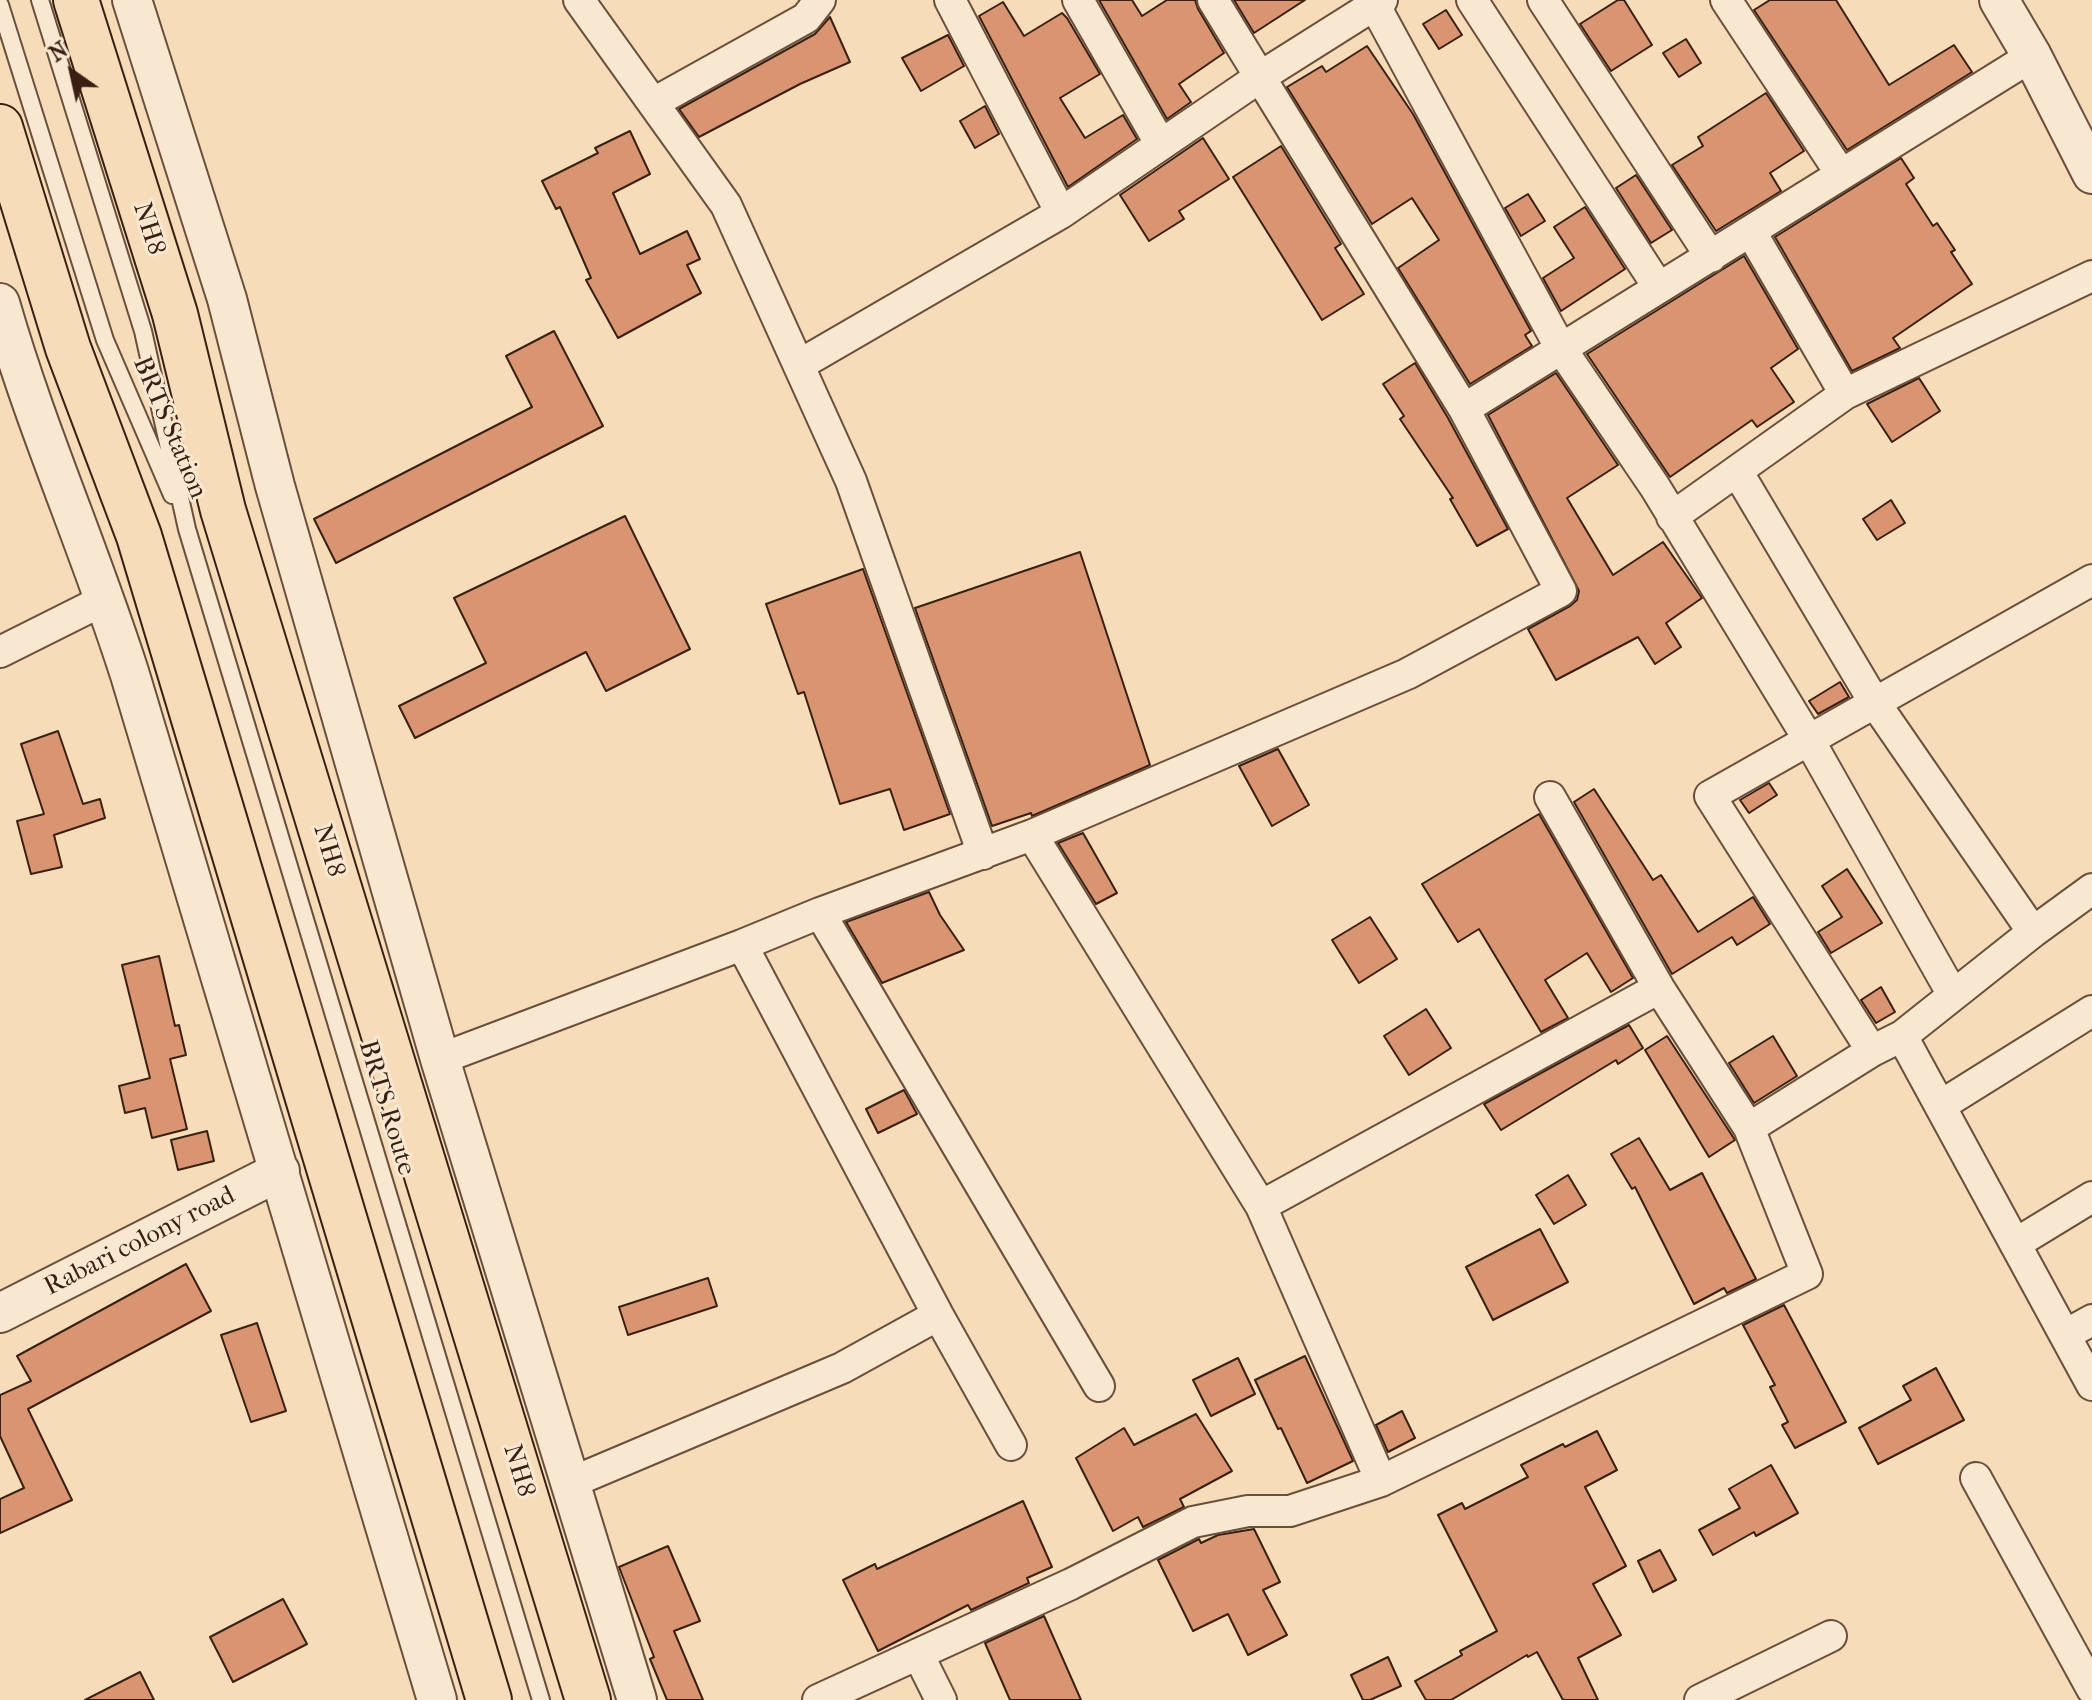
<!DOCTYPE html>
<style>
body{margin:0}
#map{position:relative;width:2092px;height:1700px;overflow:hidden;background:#f6dcb8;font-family:"IM FELL French Canon",serif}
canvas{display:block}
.north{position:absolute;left:32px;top:32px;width:80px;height:80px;-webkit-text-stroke:6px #f9e8d1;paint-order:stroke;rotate:326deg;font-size:22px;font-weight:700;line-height:32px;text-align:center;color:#3a2013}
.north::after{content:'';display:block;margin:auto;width:28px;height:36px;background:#3a2013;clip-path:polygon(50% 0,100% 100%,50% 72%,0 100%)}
</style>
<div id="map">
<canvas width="2092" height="1700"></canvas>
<div class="north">N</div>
</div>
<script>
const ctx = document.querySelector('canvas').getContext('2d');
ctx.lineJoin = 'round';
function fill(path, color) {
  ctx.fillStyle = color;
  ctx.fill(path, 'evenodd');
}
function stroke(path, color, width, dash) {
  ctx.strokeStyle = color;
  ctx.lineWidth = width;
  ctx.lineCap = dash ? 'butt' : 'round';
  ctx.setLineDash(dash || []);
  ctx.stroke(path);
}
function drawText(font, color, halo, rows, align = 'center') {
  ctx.font = font + ' "IM FELL French Canon",serif';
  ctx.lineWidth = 6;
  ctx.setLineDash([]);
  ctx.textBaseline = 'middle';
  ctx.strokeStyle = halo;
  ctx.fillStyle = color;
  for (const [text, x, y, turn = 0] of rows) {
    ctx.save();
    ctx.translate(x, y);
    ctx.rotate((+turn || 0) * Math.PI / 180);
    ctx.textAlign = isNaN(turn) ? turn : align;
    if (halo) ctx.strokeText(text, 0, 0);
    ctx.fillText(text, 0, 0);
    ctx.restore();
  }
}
const building = new Path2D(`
 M 1099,0 L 1132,0 L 1142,16 L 1167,0 L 1195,0 L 1198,9 L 1224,53 L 1179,84 L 1191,102 L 1167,119 Z
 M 1234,0 L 1305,0 L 1254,33 Z
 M 1618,0 L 1624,0 L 1652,45 L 1611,71 L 1580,24 Z
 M 1770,0 L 1836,0 L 1889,85 L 1954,45 L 1972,72 L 1847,150 L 1754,10 Z
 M 1003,2 L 1024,36 L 1062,13 L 1067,18 L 1100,74 L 1060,98 L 1085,138 L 1123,115 L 1137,139 L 1068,187 L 979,16 Z
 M 1446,10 L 1462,35 L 1439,49 L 1423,24 Z
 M 830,17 L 850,62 L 800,84 L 699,137 L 679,109 L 815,34 Z
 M 948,35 L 964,66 L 921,91 L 902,58 Z
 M 1686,39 L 1701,63 L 1679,77 L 1663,53 Z
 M 1367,46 L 1413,114 L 1531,331 L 1525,335 L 1532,346 L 1470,384 L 1398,268 L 1439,240 L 1412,198 L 1372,224 L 1287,87 L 1322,66 L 1326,72 Z
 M 1766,93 L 1804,151 L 1770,173 L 1781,191 L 1716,231 L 1672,165 L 1703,146 L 1698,137 Z
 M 985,106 L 999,134 L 975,148 L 960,121 Z
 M 630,131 L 650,174 L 613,193 L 640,254 L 687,231 L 700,259 L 687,265 L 701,293 L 618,338 L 586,280 L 591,278 L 560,207 L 556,209 L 542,181 L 598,153 L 595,148 Z
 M 1203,138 L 1229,179 L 1179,211 L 1184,219 L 1149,241 L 1120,195 Z
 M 1281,146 L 1341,244 L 1335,248 L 1364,294 L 1322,320 L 1233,177 Z
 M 1901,158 L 1914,178 L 1906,184 L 1933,226 L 1937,223 L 1955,250 L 1951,252 L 1972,284 L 1893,338 L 1900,348 L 1852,371 L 1775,237 Z
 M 1636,175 L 1672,230 L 1651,243 L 1616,188 Z
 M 1528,194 L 1545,221 L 1521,236 L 1505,208 Z
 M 1585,207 L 1625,269 L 1561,311 L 1543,278 L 1574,258 L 1554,227 Z
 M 1744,256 L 1798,349 L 1771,368 L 1794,402 L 1757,427 L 1752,420 L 1670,477 L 1587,354 Z
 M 554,331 L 603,426 L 336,563 L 314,519 L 532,407 L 506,356 Z
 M 1415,363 L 1448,418 L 1508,529 L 1477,546 L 1450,499 L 1453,498 L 1400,419 L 1404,416 L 1383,384 Z
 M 1556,373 L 1618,465 L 1567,498 L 1613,575 L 1663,542 L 1702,598 L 1666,623 L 1681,647 L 1655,664 L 1638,637 L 1556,680 L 1528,629 L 1570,606 L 1577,600 L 1579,591 L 1488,415 Z
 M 1919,378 L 1940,411 L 1892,442 L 1867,404 Z
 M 1891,500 L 1905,523 L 1877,540 L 1863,519 Z
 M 625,516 L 690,649 L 606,691 L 586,652 L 415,738 L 399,706 L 486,663 L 454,598 Z
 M 1080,552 L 1150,765 L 1032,816 L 1031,813 L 992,826 L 915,608 Z
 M 863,569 L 950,814 L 904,830 L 890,789 L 840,804 L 804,692 L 798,694 L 766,604 Z
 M 1840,682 L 1849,697 L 1818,714 L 1809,701 Z
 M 58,731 L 83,804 L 100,799 L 105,818 L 54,835 L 62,867 L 31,874 L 17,821 L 44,814 L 21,744 Z
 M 1278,749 L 1309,805 L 1272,826 L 1239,766 Z
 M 1769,783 L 1777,795 L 1749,813 L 1740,800 Z
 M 1594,789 L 1653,880 L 1661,875 L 1698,932 L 1753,897 L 1770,924 L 1737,945 L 1732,937 L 1672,974 L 1574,802 Z
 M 1539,814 L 1633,978 L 1611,992 L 1587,953 L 1545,980 L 1568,1018 L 1541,1032 L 1479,929 L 1458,942 L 1422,884 Z
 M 1083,833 L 1117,893 L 1096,904 L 1058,843 Z
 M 1847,869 L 1882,923 L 1831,953 L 1818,932 L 1842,917 L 1822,886 Z
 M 929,892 L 940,915 L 964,950 L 882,983 L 846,922 Z
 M 1370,917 L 1397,959 L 1359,983 L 1332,940 Z
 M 159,956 L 175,1026 L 179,1025 L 186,1055 L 170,1059 L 187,1129 L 152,1138 L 145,1108 L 125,1113 L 119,1086 L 150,1078 L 122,965 Z
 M 1881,987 L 1895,1012 L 1876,1023 L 1861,1000 Z
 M 1426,1009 L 1451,1048 L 1409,1075 L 1384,1036 Z
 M 1629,1025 L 1643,1048 L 1618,1064 L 1616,1060 L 1501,1130 L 1484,1104 Z
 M 1667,1036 L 1735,1140 L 1709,1157 L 1645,1050 Z
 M 1773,1036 L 1797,1076 L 1754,1103 L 1729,1063 Z
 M 904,1090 L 917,1114 L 878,1133 L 866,1109 Z
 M 207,1131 L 214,1161 L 178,1170 L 171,1140 Z
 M 1639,1138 L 1670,1190 L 1702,1173 L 1756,1279 L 1727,1293 L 1724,1288 L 1694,1304 L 1635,1187 L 1632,1189 L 1611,1154 Z
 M 1568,1175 L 1586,1205 L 1554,1224 L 1536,1195 Z
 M 1540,1229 L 1568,1282 L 1493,1320 L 1466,1267 Z
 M 186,1264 L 211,1311 L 28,1409 L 72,1500 L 0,1533 L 0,1499 L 24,1488 L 0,1436 L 0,1395 L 31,1381 L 17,1356 Z
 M 708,1278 L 717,1306 L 628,1335 L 619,1307 Z
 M 1784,1305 L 1846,1422 L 1795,1448 L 1782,1425 L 1788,1422 L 1770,1387 L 1775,1385 L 1743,1325 Z
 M 257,1323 L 286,1411 L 251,1422 L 221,1335 Z
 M 1305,1356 L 1353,1461 L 1307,1483 L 1281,1428 L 1278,1429 L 1255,1380 Z
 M 1238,1358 L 1255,1394 L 1211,1416 L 1193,1380 Z
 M 1936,1368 L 1964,1420 L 1878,1464 L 1859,1428 L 1911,1400 L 1903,1386 Z
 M 1402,1411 L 1415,1438 L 1388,1452 L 1376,1425 Z
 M 1196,1414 L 1232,1471 L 1180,1499 L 1184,1507 L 1143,1527 L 1138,1517 L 1113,1531 L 1076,1458 L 1124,1428 L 1134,1445 Z
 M 1597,1431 L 1617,1470 L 1585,1487 L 1626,1566 L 1593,1584 L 1621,1635 L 1578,1658 L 1598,1700 L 1563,1700 L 1537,1652 L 1528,1657 L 1527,1655 L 1451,1700 L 1426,1700 L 1415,1681 L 1462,1655 L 1460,1651 L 1497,1631 L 1438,1515 L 1462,1503 L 1465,1509 L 1528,1477 L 1521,1465 L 1563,1444 L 1565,1447 Z
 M 1771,1465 L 1798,1513 L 1756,1536 L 1754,1532 L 1713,1555 L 1699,1530 L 1740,1508 L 1729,1489 Z
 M 1023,1501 L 1052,1567 L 1027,1578 L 1029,1583 L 971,1610 L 968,1605 L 878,1651 L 843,1580 L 875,1564 L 877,1569 Z
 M 1254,1529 L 1280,1582 L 1263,1590 L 1287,1635 L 1248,1655 L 1228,1614 L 1193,1631 L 1158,1560 L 1199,1539 L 1201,1543 L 1218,1535 Z
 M 668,1546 L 700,1621 L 674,1631 L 703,1700 L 667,1700 L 650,1659 L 654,1657 L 619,1567 Z
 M 1660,1550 L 1676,1580 L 1653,1592 L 1638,1561 Z
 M 283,1599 L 307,1644 L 233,1682 L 210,1637 Z
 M 1044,1616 L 1081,1700 L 1010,1700 L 985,1643 Z
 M 1388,1657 L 1401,1686 L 1370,1700 L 1363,1700 L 1351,1675 Z
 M 140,1672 L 154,1700 L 85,1700 Z`);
const service = new Path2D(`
 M 40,0 L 143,331 L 187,529 L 541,1700
 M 0,5 L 105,340 L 172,495`);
const minor = new Path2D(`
 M 579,0 L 726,205 L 851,481 L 983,854
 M 950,0 L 1061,213
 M 1078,0 L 1160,143
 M 1382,0 L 1260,77 L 1464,409 L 2032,56
 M 1472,0 L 1659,288
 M 1543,0 L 1711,257
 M 1726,0 L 1841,174
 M 1374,4 L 1560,347 L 1655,487 L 1809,740 L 1953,995
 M 655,102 L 806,18 L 820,0
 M 1751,232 L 1845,394
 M 799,365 L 1061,213 L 1260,77 L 1213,0
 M 1737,471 L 1873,700 L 2033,932
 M 1672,517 L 1845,394 L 2092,276
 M 0,652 L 106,599
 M 1550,797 L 1659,988 L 1749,1128 L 1872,1051
 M 1032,835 L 1407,674 L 1561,591 L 1464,409
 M 2092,889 L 2033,932 L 1902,1036 L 2092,1385
 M 820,913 L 1099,1386
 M 742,945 L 938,1315 L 1011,1445
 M 1659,988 L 1261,1206 L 1381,1481 L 1807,1274 L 1749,1128
 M 1902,1036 L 1872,1051 L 1710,796 L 2092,580
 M 440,1059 L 742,945 L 820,913 L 1032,835 L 1261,1206
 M 1940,1106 L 2092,1011
 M 2015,1244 L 2092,1197
 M 2065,1335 L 2092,1320
 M 1976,1478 L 2092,1689
 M 570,1483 L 842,1368 L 938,1315
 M 918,1654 L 941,1700
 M 818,1700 L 1071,1584 L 1193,1522 L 1248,1511 L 1290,1511 L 1381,1481
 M 1700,1700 L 1831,1636`);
const tertiary = new Path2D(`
 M 132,0 L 227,299 L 275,486 L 440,1059 L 637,1700
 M 1999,0 L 2032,56 L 2092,174
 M 0,303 C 36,429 90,549 130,675 L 437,1700
 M 0,1313 L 280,1171`);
const primary = new Path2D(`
 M 76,0 L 175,314 L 223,510 L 588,1700
 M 0,127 L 68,348 L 139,536 L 489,1700`);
const streetNames = [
 ["NH8",148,229,72],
 ["BRTS Station",169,428,67],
 ["NH8",328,851,73],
 ["BRTS Route",386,1108,73],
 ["Rabari colony road",140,1242,-27],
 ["NH8",518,1471,73]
];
fill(building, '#d99571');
stroke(building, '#3a2013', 2);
stroke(service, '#694f3c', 20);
stroke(minor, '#694f3c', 34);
stroke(tertiary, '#694f3c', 42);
stroke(primary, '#3a2013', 48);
stroke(service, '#f9e8d1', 16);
stroke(minor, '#f9e8d1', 30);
stroke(tertiary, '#f9e8d1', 38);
stroke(primary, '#f6dcb8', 44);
drawText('26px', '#3a2013', '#f9e8d1', streetNames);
</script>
